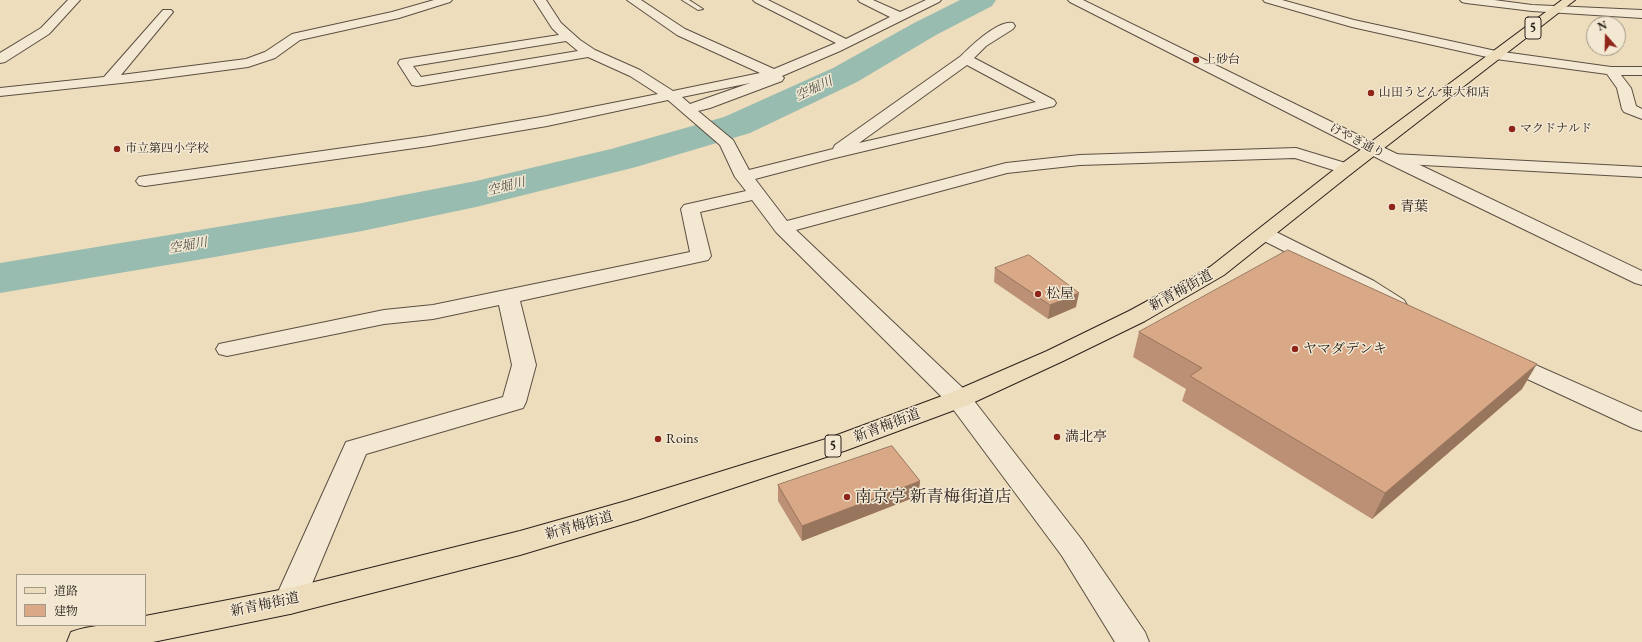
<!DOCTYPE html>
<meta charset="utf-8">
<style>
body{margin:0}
#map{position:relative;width:1642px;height:642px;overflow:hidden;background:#edddbc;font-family:"EB Garamond","Noto Serif JP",serif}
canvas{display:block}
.legend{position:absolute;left:16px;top:574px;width:130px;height:52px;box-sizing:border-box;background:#f3e9d3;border:1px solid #a39989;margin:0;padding:5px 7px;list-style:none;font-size:12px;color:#2c201b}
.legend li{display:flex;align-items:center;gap:8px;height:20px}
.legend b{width:20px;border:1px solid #a39989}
.north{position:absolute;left:1586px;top:16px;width:40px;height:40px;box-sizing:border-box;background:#f3e9d3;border:1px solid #a39989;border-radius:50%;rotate:340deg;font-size:11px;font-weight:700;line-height:16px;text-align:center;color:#2c201b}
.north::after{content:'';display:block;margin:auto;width:14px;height:18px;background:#8f2418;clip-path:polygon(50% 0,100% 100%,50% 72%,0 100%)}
</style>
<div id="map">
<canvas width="1642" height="642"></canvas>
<ul class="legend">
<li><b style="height:5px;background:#edddbc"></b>道路</li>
<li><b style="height:11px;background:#d9a887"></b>建物</li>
</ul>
<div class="north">N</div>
</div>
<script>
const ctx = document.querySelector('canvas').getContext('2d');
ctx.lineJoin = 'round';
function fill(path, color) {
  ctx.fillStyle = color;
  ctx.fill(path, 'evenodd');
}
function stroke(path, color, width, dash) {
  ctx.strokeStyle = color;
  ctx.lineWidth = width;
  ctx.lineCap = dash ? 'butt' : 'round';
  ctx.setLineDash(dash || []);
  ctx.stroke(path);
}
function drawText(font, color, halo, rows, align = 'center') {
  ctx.font = font + ' "EB Garamond","Noto Serif JP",serif';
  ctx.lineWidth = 3;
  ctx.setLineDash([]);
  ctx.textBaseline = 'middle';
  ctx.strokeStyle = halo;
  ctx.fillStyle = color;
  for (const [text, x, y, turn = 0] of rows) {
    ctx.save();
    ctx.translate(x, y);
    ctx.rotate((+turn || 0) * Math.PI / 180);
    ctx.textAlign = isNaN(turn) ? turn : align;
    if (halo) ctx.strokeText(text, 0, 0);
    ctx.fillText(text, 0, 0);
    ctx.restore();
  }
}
const river = new Path2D(`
 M 960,0 L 996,0 L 992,6 L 936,35 L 857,82 L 750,133 L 636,167 L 476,207 L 362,231 L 209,258 L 0,293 L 0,263 L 362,203 L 476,181 L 611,149 L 724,117 L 833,68 L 914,23 Z`);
const service = new Path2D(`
 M 682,0 L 689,0 L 703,9 L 698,10 Z`);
const minor = new Path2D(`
 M 68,0 L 80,0 L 49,34 L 5,62 L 0,63 L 0,53 L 41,28 Z
 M 434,0 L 452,0 L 450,2 L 399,18 L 300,40 L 275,58 L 248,67 L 149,80 L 0,96 L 0,88 L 104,77 L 163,10 L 171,10 L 173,12 L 121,75 L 246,59 L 265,52 L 292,34 L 392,12 Z
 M 534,0 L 546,0 L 561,23 L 580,40 L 595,50 L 640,70 L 673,91 L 760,73 L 677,35 L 627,0 L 641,0 L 685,29 L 774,69 L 836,43 L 755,2 L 753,0 L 768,0 L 846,39 L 890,17 L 860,2 L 858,0 L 873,0 L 900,12 L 926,0 L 941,0 L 939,2 L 840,51 L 782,76 L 784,78 L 782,81 L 710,108 L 698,111 L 733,140 L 749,170 L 833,149 L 835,145 L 961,56 C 971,46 998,20 1013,23 L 1015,26 L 1013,29 L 986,46 L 974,58 L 1054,100 L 1056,103 L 1054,106 L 835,158 L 755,179 L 787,221 L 1006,163 L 1080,155 L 1296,148 L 1352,165 L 1354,169 L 1352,173 L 1346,174 L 1295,158 L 1080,165 L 1007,173 L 796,230 L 968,393 L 1082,540 L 1145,632 L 1149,642 L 1115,642 L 1062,556 L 950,405 L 776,232 L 752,200 L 700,212 L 711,256 L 708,260 L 520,301 L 536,365 L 526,402 L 523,408 L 366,454 L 301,610 L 290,614 L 279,610 L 274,601 L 346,442 L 503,397 L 512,365 L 499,305 L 433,319 L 384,324 L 227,356 L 219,354 L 216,349 L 219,344 L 384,310 L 433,305 L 690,252 L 681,209 L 684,205 L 746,191 L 735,177 L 720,145 L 668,100 L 547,126 L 429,146 L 145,186 L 139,185 L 136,181 L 139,177 L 145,176 L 429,136 L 547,116 L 658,94 L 630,76 L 588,57 L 417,86 L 412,85 L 398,63 L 400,60 L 405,59 L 559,35 L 552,28 ZM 566,41 L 578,51 L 421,77 L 413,66 ZM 967,65 L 1036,102 L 859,143 ZM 750,83 L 690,104 L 682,97 Z
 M 1263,0 L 1282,0 L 1354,20 L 1496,51 L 1611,67 L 1642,67 L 1642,75 L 1621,75 L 1631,88 L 1636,106 L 1642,109 L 1642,119 L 1624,112 L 1622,109 L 1617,88 L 1607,74 L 1496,59 L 1352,27 L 1265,2 Z
 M 1460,0 L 1494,0 L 1532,5 L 1642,10 L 1642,18 L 1532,11 L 1466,3 L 1462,2 Z
 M 1393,154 L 1642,167 L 1642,177 L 1387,163 L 1385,159 L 1387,155 Z
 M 1265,228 L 1272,230 L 1374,281 L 1404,300 L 1407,305 L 1404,310 L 1396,311 L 1388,310 L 1360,289 L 1258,238 L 1255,234 L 1258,230 Z
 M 1505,353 L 1513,355 L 1642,412 L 1642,431 L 1633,428 L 1497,365 L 1493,360 L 1497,355 Z`);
const tertiary = new Path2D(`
 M 1068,0 L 1083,0 L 1399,155 L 1642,271 L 1642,285 L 1635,283 L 1387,163 L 1070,2 Z`);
const primary = new Path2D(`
 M 1562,0 L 1575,0 L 1352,173 L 1224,275 L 1145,321 L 1063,361 L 968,405 L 847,450 L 637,520 L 520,555 L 290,614 L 153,642 L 67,642 L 71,632 C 96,623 120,625 145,625 L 145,616 L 290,588 L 520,531 L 626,501 L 829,438 L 950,393 L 1047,351 L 1129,311 L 1210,267 L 1340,165 Z`);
const wall = new Path2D(`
 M 995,268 L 1076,307 L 1048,319 L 994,282 Z
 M 1139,332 L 1522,389 L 1372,519 L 1182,401 L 1186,389 L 1133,357 Z
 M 920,481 L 918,496 L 802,541 L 778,501 L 778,485 Z`);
const shadedWall = new Path2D(`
 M 1079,293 L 1076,307 L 1048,319 L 1050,305 Z
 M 1537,364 L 1522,389 L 1372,519 L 1385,493 Z
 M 920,481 L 918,496 L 802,541 L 802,526 Z`);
const building = new Path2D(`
 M 1288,250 L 1537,364 L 1385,493 L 1190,376 L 1202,368 L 1139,332 Z
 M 1029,255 L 1079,293 L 1050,305 L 995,268 Z
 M 892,446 L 920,481 L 802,526 L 778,485 Z`);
const markers = [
 [1196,60,4,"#8f2418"],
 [1371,93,4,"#8f2418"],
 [1512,129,4,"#8f2418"],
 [117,149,4,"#8f2418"],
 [1392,207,4,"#8f2418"],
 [1038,294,4,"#8f2418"],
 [1295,349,4,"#8f2418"],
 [1057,437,4,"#8f2418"],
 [658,439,4,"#8f2418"],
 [847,497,4,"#8f2418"]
];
const farPoinames = [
 ["上砂台",1204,60],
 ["山田うどん 東大和店",1379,93],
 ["マクドナルド",1520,129],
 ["市立第四小学校",125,149]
];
const farStreetnames = [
 ["けやき通り",1357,141,27]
];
const shields = [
 [1533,28,16],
 [833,446,16]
];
const shieldNames = [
 ["5",1533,28],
 ["5",833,446]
];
const farWaternames = [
 ["空堀川",814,89,-25],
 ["空堀川",506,187,-14],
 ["空堀川",188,246,-10]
];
const poiNames = [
 ["青葉",1400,207],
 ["松屋",1046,294],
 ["ヤマダデンキ",1303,349],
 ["満北亭",1065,437],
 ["Roins",666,439]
];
const streetNames = [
 ["新青梅街道",1181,291,-29],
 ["新青梅街道",887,426,-21],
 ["新青梅街道",579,526,-16],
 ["新青梅街道",265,605,-12]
];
const nearPoinames = [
 ["南京亭 新青梅街道店",855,497]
];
fill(river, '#99bcb0');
stroke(service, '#5c4f43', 2);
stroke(minor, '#5c4f43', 2);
stroke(tertiary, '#5c4f43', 2);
stroke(primary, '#2c201b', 2);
fill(service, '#f3e9d3');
fill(minor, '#f3e9d3');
fill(tertiary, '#f3e9d3');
fill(primary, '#edddbc');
fill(wall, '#bb9074');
fill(shadedWall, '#98765e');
fill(building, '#d9a887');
stroke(building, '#98765e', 1);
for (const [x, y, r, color] of markers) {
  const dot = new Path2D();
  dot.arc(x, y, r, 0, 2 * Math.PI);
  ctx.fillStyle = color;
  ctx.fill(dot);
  stroke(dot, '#f3e9d3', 1.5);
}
drawText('12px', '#2c201b', '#f3e9d3', farPoinames, 'left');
drawText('12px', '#2c201b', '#f3e9d3', farStreetnames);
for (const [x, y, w] of shields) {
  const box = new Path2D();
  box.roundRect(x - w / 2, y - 11, w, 22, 3);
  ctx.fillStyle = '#f3e9d3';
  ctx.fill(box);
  stroke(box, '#2c201b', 1);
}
drawText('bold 13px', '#2c201b', null, shieldNames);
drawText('italic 13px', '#4d4f48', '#f3e9d3', farWaternames);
drawText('14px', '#2c201b', '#f3e9d3', poiNames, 'left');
drawText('14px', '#2c201b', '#f3e9d3', streetNames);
drawText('17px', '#2c201b', '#f3e9d3', nearPoinames, 'left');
</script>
